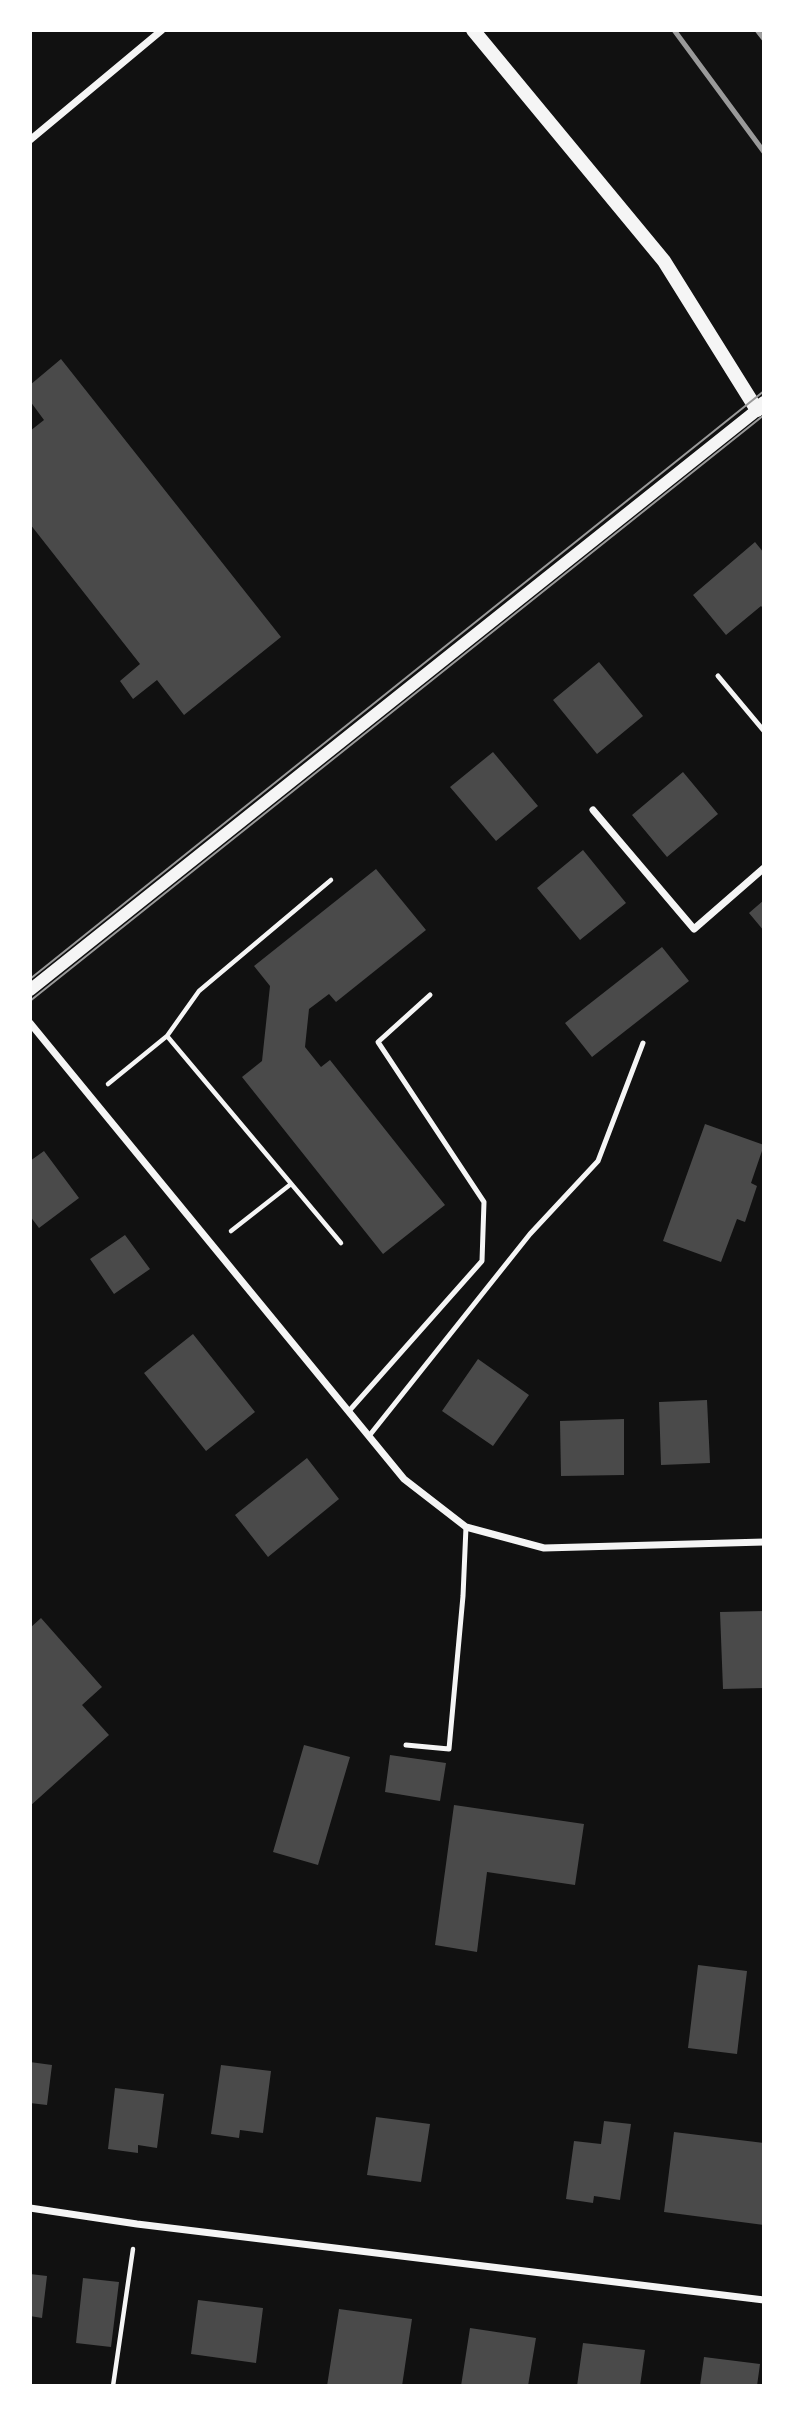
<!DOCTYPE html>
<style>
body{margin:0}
#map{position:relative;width:794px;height:2416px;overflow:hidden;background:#111;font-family:"Source Sans 3",sans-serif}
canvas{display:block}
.frame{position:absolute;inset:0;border:32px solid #fff;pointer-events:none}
</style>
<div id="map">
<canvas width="794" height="2416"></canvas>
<div class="frame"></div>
</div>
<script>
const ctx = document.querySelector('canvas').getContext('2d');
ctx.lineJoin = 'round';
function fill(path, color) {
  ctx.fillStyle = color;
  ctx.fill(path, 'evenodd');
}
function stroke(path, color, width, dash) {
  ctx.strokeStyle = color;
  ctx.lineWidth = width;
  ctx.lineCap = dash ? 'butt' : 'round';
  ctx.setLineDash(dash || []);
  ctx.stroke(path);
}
const building = new Path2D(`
 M 61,359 L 281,637 L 184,715 L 157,680 L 133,699 L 120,681 L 140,664 L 30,524 L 30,431 L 44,420 L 30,401 L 30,385 Z
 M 755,542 L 764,553 L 764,609 L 761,606 L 726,635 L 693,595 Z
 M 599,662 L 643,716 L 597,754 L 553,700 Z
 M 493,752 L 538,806 L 496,841 L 450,787 Z
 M 683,772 L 718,814 L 667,857 L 632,815 Z
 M 583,850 L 626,903 L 580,940 L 537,888 Z
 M 376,869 L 426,930 L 336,1002 L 329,994 L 309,1009 L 305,1047 L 321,1067 L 330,1060 L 445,1205 L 383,1254 L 242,1077 L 262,1061 L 270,986 L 254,966 Z
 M 764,900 L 764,931 L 749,913 Z
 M 662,947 L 689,981 L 592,1057 L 565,1023 Z
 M 705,1124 L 764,1145 L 751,1183 L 757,1186 L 745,1222 L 737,1219 L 721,1262 L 663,1241 Z
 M 44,1151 L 79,1198 L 39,1228 L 30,1216 L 30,1161 Z
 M 125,1235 L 150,1269 L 114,1294 L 90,1259 Z
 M 193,1334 L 255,1412 L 206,1451 L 144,1373 Z
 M 478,1359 L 529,1395 L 493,1446 L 442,1411 Z
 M 707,1400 L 710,1463 L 661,1465 L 659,1402 Z
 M 624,1419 L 624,1475 L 561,1476 L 560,1421 Z
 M 307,1458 L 339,1499 L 268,1557 L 235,1515 Z
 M 764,1611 L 764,1688 L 723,1689 L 720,1612 Z
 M 41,1618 L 102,1687 L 82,1705 L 109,1735 L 30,1806 L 30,1628 Z
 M 304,1745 L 350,1757 L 318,1865 L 273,1852 Z
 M 390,1755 L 446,1763 L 440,1801 L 385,1792 Z
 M 454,1805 L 584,1824 L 575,1885 L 487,1872 L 477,1952 L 435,1945 Z
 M 698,1965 L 747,1971 L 737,2054 L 688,2048 Z
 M 30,2062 L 52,2065 L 47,2105 L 30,2103 Z
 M 221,2065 L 271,2071 L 263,2133 L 240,2130 L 239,2138 L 211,2134 Z
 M 115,2088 L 164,2094 L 157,2148 L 138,2145 L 138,2153 L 108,2149 Z
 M 376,2117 L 430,2124 L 421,2182 L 367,2175 Z
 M 604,2121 L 631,2124 L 620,2200 L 594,2196 L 593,2203 L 566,2199 L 574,2141 L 601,2144 Z
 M 674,2132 L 764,2143 L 764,2225 L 664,2212 Z
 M 30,2274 L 47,2276 L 42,2318 L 30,2316 Z
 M 83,2278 L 119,2282 L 111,2347 L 76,2343 Z
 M 198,2300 L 263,2308 L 256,2363 L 191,2354 Z
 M 339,2309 L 412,2319 L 402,2386 L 327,2386 Z
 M 470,2328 L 536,2338 L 528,2386 L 461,2386 Z
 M 583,2343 L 645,2350 L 640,2386 L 577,2386 Z
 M 704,2357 L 760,2364 L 757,2386 L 700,2386 Z`);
const path = new Path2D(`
 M 167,1036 L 341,1243
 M 108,1084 L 167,1036 L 199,991 L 331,880
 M 231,1231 L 291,1184
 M 113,2386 L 133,2249`);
const service = new Path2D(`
 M 718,676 L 764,731
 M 349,1411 L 482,1261 L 484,1202 L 378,1042 L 430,995
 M 369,1436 L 530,1234 L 598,1161 L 643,1043
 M 406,1745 L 449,1749 L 463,1596 L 466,1527`);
const minor = new Path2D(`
 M 30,140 L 162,30
 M 593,810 L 694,929 L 764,868
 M 30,1023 L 404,1479 L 466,1527 L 544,1548 L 764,1542
 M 30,2208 L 137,2224 L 764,2300`);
const tertiary = new Path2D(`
 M 30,990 L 757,410`);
const secondary = new Path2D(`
 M 473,30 L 664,261 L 757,410 L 764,403`);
const tram = new Path2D(`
 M 30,979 L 764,391
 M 30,1001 L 764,415`);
const rail = new Path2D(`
 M 674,30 L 764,152
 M 757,30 L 764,39`);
fill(building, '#4a4a4a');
stroke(path, '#f5f5f5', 4.5);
stroke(service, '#f5f5f5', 5);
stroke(minor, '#f5f5f5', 7);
stroke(tertiary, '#f5f5f5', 12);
stroke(secondary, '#f5f5f5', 14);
stroke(tram, '#9a9a9a', 2);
stroke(rail, '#9a9a9a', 5);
</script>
